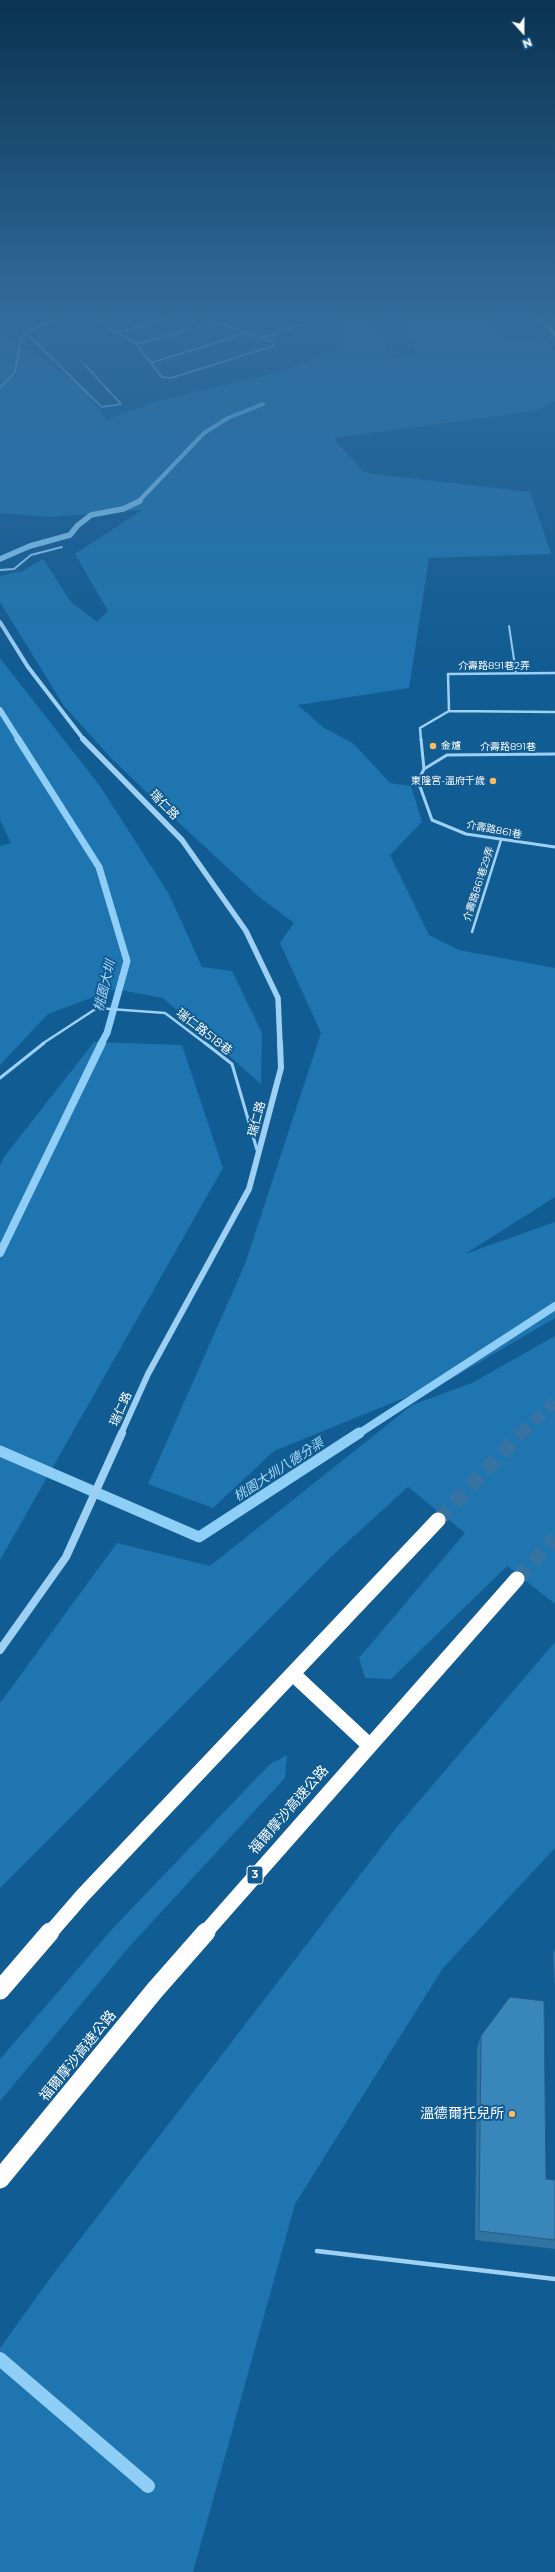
<!DOCTYPE html>
<meta charset="utf-8">
<style>
body{margin:0}
#map{position:relative;width:555px;height:2572px;overflow:hidden;background:#115c92;font-family:Montserrat,sans-serif}
canvas{display:block}
.north{position:absolute;left:503px;top:12px;width:40px;height:40px;-webkit-text-stroke:3px #115c92;paint-order:stroke;rotate:159deg;font-size:11px;font-weight:700;line-height:16px;text-align:center;color:#fff}
.north::after{content:'';display:block;margin:auto;width:14px;height:18px;background:#fff;clip-path:polygon(50% 0,100% 100%,50% 72%,0 100%)}
</style>
<div id="map">
<canvas width="555" height="2572"></canvas>
<div class="north">N</div>
</div>
<script>
const ctx = document.querySelector('canvas').getContext('2d');
ctx.lineJoin = 'round';
function fill(path, color) {
  ctx.fillStyle = color;
  ctx.fill(path, 'evenodd');
}
function stroke(path, color, width, dash) {
  ctx.strokeStyle = color;
  ctx.lineWidth = width;
  ctx.lineCap = dash ? 'butt' : 'round';
  ctx.setLineDash(dash || []);
  ctx.stroke(path);
}
function drawText(font, color, halo, rows, align = 'center') {
  ctx.font = font + ' Montserrat,"Noto Sans TC",sans-serif';
  ctx.lineWidth = 4;
  ctx.setLineDash([]);
  ctx.textBaseline = 'middle';
  ctx.strokeStyle = halo;
  ctx.fillStyle = color;
  for (const [text, x, y, turn = 0] of rows) {
    ctx.save();
    ctx.translate(x, y);
    ctx.rotate((+turn || 0) * Math.PI / 180);
    ctx.textAlign = isNaN(turn) ? turn : align;
    if (halo) ctx.strokeText(text, 0, 0);
    ctx.fillText(text, 0, 0);
    ctx.restore();
  }
}
const green = new Path2D(`
 M 342,316 L 372,316 L 391,358 L 416,352 L 403,316 L 481,316 L 507,340 L 548,342 L 555,352 L 555,401 L 536,411 L 333,438 L 365,473 L 530,492 L 551,554 L 429,558 L 409,688 L 298,705 L 324,728 L 353,743 L 390,783 L 411,786 L 422,822 L 390,855 L 429,935 L 459,950 L 555,968 L 555,1197 L 465,1254 L 555,1222 L 555,1318 L 451,1379 L 274,1451 L 213,1508 L 148,1484 L 245,1264 L 321,1033 L 280,943 L 294,923 L 258,896 L 164,809 L 112,759 L 64,706 L 0,602 L 0,576 L 23,571 L 43,559 L 71,602 L 97,622 L 108,611 L 75,554 L 142,510 L 50,517 L 0,513 L 0,336 L 37,355 L 84,388 L 107,420 L 153,402 L 276,373 L 345,347 Z
 M 0,658 L 100,786 L 169,894 L 202,967 L 232,971 L 262,1033 L 261,1084 L 163,998 L 115,989 L 48,1014 L 0,1065 L 0,846 L 11,843 L 0,820 Z
 M 94,1042 L 182,1045 L 223,1168 L 0,1560 L 0,1166 L 4,1157 Z
 M 555,1336 L 555,1604 L 507,1566 L 391,1679 L 365,1678 L 359,1658 L 465,1533 L 408,1487 L 333,1555 L 0,1888 L 0,1703 L 117,1543 L 210,1566 L 412,1405 L 472,1383 Z
 M 555,1642 L 555,1848 L 443,1968 L 295,2204 L 193,2572 L 0,2572 L 0,2348 L 51,2277 L 396,1828 Z
 M 287,1755 L 285,1778 L 129,1947 L 0,2101 L 0,2059 L 114,1927 L 270,1764 Z`);
const streamFar5 = new Path2D(`
 M 138,502 L 204,433 L 228,418 L 263,404`);
const streamFar4 = new Path2D(`
 M 0,559 L 30,546 L 70,535 L 77,526 L 91,515 L 123,509 L 140,501
 M 0,710 L 19,740`);
const streamFar3 = new Path2D(`
 M 18,739 L 99,867 L 127,961 L 107,1033 L 101,1044`);
const streamFar2 = new Path2D(`
 M 0,1253 L 102,1043
 M 358,1434 L 555,1306`);
const streamFar1 = new Path2D(`
 M 0,1451 L 199,1537 L 359,1433`);
const stream = new Path2D(`
 M 0,2359 L 148,2486`);
const motorwayTunnelFar1 = new Path2D(`
 M 520,1434 L 555,1402`);
const motorwayTunnel = new Path2D(`
 M 438,1520 L 521,1433
 M 517,1579 L 555,1538`);
const serviceFar4 = new Path2D(`
 M 98,321 L 136,344 L 162,377 L 171,378 L 273,346 L 275,342 L 196,316
 M 98,321 L 113,316
 M 25,332 L 102,407 L 121,404 L 84,364
 M 261,338 L 297,326
 M 136,344 L 215,323
 M 151,363 L 246,333
 M 0,388 L 15,372 L 21,339 L 25,332 L 67,316`);
const serviceFar3 = new Path2D(`
 M 0,570 L 14,569 L 31,555 L 62,547
 M 509,626 L 516,673`);
const serviceFar2 = new Path2D(`
 M 472,932 L 501,840
 M 42,1044 L 97,1008 L 165,1013 L 206,1044`);
const serviceFar1 = new Path2D(`
 M 205,1043 L 232,1064 L 257,1150
 M 0,1078 L 44,1043`);
const service = new Path2D(`
 M 317,2251 L 555,2279`);
const minorFar2 = new Path2D(`
 M 117,333 L 174,316`);
const minorFar1 = new Path2D(`
 M 449,711 L 555,712
 M 421,740 L 420,728 L 449,711 L 448,674 L 555,673`);
const minor = new Path2D(`
 M 421,739 L 424,769
 M 555,754 L 447,755 L 424,769 L 418,781 L 432,820 L 466,834 L 555,847`);
const tertiaryFar3 = new Path2D(`
 M 0,622 L 28,667 L 84,740`);
const tertiaryFar2 = new Path2D(`
 M 83,739 L 182,840 L 246,931 L 278,998 L 280,1044`);
const tertiaryFar1 = new Path2D(`
 M 121,1434 L 148,1374 L 249,1189 L 281,1068 L 280,1043`);
const tertiary = new Path2D(`
 M 0,1650 L 66,1557 L 122,1433`);
const primary = new Path2D(`
 M 539,316 L 555,334
 M 553,316 L 555,319`);
const motorwayFar1 = new Path2D(`
 M 293,1674 L 369,1745
 M 50,1933 L 83,1895 L 438,1520
 M 205,1933 L 517,1579`);
const motorway = new Path2D(`
 M 0,1990 L 50,1932
 M 0,2179 L 155,1990 L 206,1932`);
const wall = new Path2D(`
 M 555,1948 L 555,1988 L 553,1953 Z
 M 481,2036 L 546,2179 L 555,2180 L 555,2249 L 475,2240 L 477,2048 Z`);
const building = new Path2D(`
 M 510,1997 L 544,2001 L 546,2179 L 555,2180 L 555,2240 L 479,2231 L 481,2036 Z`);
const markers = [
 [433,746,4,"#ffba5f"],
 [493,781,4,"#ffba5f"],
 [512,2114,4,"#ffba5f"]
];
const farStreetnames = [
 ["介壽路891巷2弄",494,666],
 ["介壽路891巷",508,747],
 ["介壽路861巷",494,830,11],
 ["介壽路861巷29弄",479,884,-72]
];
const farPoinames = [
 ["金爐",441,746],
 ["東隆宮-溫府千歲",485,781,"right"]
];
const shields = [
 [255,1875,16]
];
const shieldNames = [
 ["3",255,1875]
];
const streetNames = [
 ["瑞仁路",164,805,46],
 ["瑞仁路518巷",204,1032,38],
 ["瑞仁路",257,1119,-75],
 ["瑞仁路",121,1409,-66]
];
const waterNames = [
 ["桃園大圳",105,986,-76],
 ["桃園大圳八德分渠",279,1470,-33]
];
const nearStreetnames = [
 ["福爾摩沙高速公路",289,1810,-49],
 ["福爾摩沙高速公路",78,2056,-51]
];
const nearPoinames = [
 ["溫德爾托兒所",504,2114]
];
fill(green, '#1f75b0');
stroke(streamFar5, '#8fcef6', 4);
stroke(streamFar4, '#8fcef6', 5.5);
stroke(streamFar3, '#8fcef6', 7);
stroke(streamFar2, '#8fcef6', 8);
stroke(streamFar1, '#8fcef6', 11);
stroke(stream, '#8fcef6', 14);
stroke(motorwayTunnelFar1, '#3574a2', 12, [12, 6]);
stroke(motorwayTunnel, '#3574a2', 15, [15, 8]);
stroke(serviceFar4, '#9dd0f3', 1.5);
stroke(serviceFar3, '#9dd0f3', 2);
stroke(serviceFar2, '#9dd0f3', 2.5);
stroke(serviceFar1, '#9dd0f3', 3);
stroke(service, '#9dd0f3', 4.5);
stroke(minorFar2, '#9dd0f3', 2);
stroke(minorFar1, '#9dd0f3', 2.5);
stroke(minor, '#9dd0f3', 3);
stroke(tertiaryFar3, '#9dd0f3', 4);
stroke(tertiaryFar2, '#9dd0f3', 5.5);
stroke(tertiaryFar1, '#9dd0f3', 6);
stroke(tertiary, '#9dd0f3', 8);
stroke(primary, '#e9f5ff', 4.5);
stroke(motorwayFar1, '#fff', 15);
stroke(motorway, '#fff', 19);
fill(wall, '#3173a1');
fill(building, '#3986bb');
stroke(building, '#285e83', 1);
const sky = ctx.createLinearGradient(0, 0, 0, 676);
sky.addColorStop(0, '#093350');
sky.addColorStop(0.47, '#326c9d');
sky.addColorStop(1, '#326c9d00');
ctx.fillStyle = sky;
ctx.fillRect(0, 0, 555, 676);
for (const [x, y, r, color] of markers) {
  const dot = new Path2D();
  dot.arc(x, y, r, 0, 2 * Math.PI);
  ctx.fillStyle = color;
  ctx.fill(dot);
  stroke(dot, '#115c92', 1.5);
}
drawText('10px', '#fff', '#115c92', farStreetnames);
drawText('10px', '#fff', '#115c92', farPoinames, 'left');
for (const [x, y, w] of shields) {
  const box = new Path2D();
  box.roundRect(x - w / 2, y - 9, w, 18, 3);
  ctx.fillStyle = '#115c92';
  ctx.fill(box);
  stroke(box, '#fff', 1);
}
drawText('bold 11px', '#fff', null, shieldNames);
drawText('12px', '#fff', '#115c92', streetNames);
drawText('italic 13px', '#a9d9fa', '#115c92', waterNames);
drawText('14px', '#fff', '#115c92', nearStreetnames);
drawText('14px', '#fff', '#115c92', nearPoinames, 'right');
</script>
